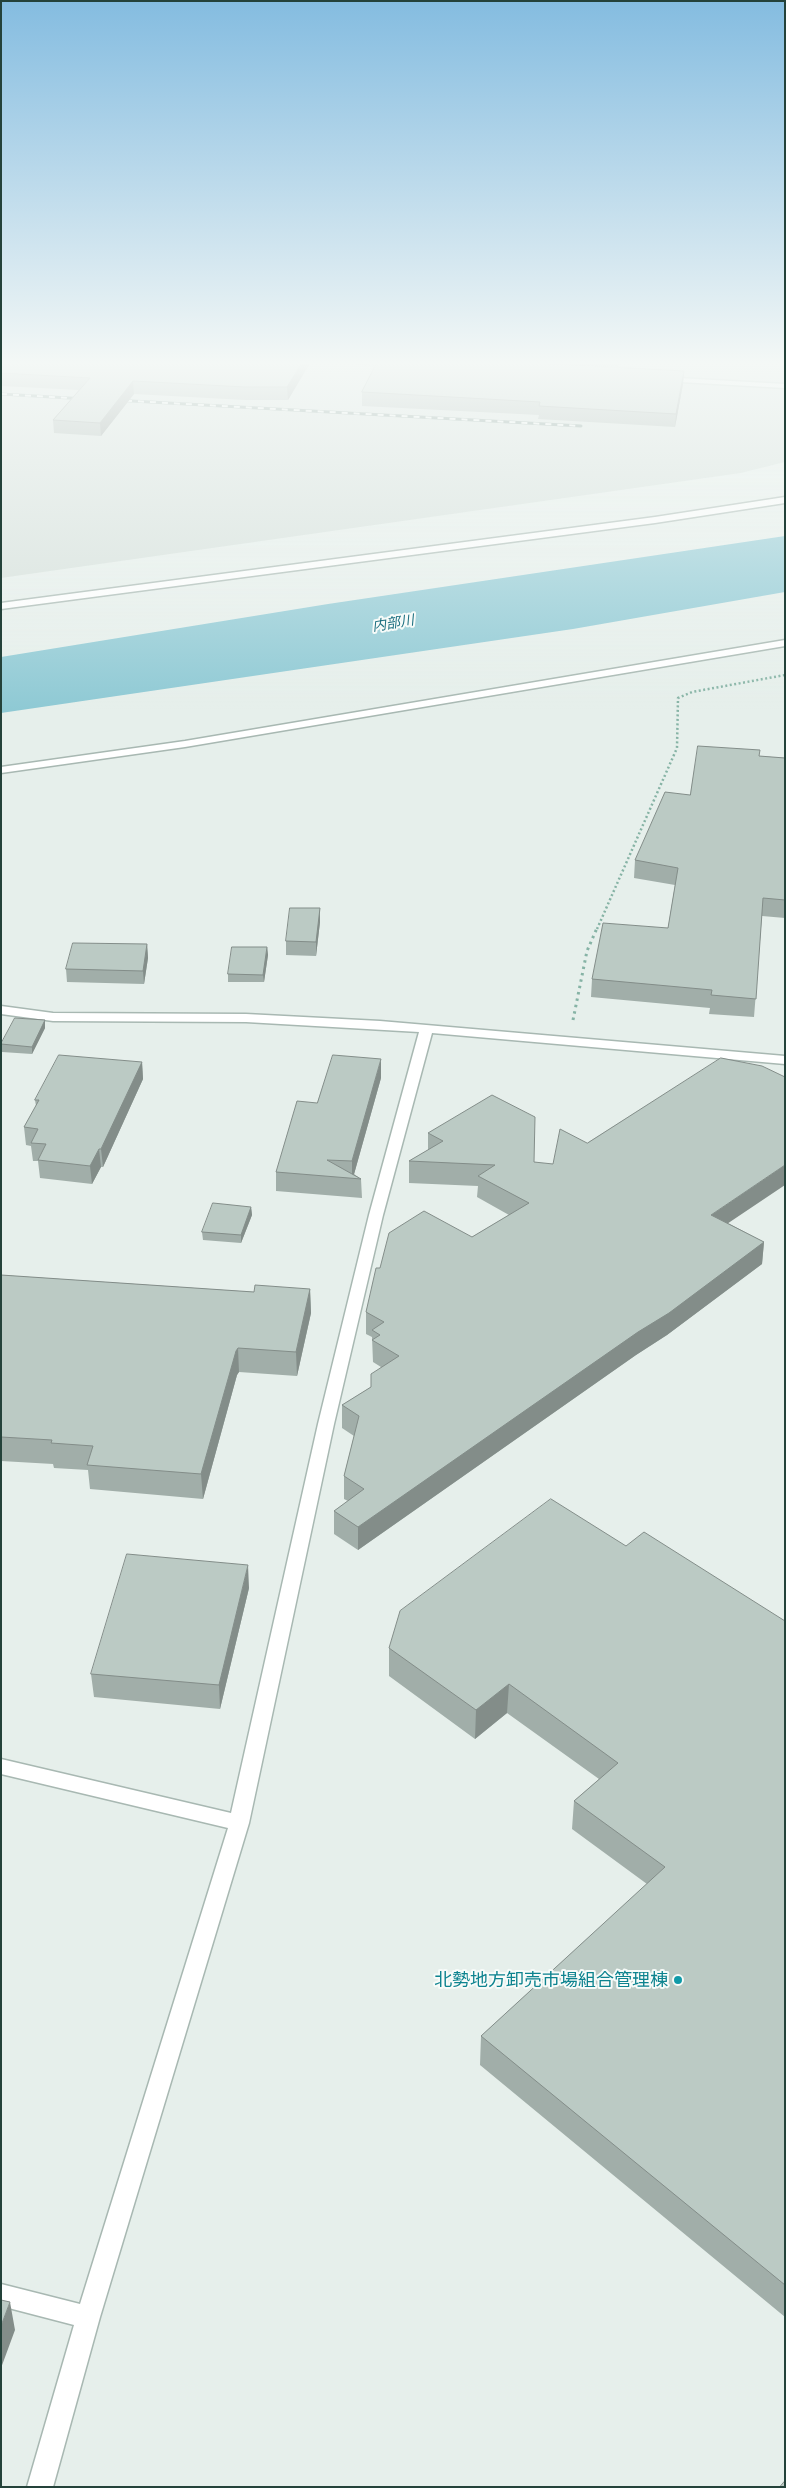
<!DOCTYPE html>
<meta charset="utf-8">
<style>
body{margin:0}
#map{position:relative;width:786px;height:2488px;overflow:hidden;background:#e6efeb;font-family:"Exo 2",sans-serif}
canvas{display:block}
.frame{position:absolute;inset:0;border:2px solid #24423a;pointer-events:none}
</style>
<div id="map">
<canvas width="786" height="2488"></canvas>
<div class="frame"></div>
</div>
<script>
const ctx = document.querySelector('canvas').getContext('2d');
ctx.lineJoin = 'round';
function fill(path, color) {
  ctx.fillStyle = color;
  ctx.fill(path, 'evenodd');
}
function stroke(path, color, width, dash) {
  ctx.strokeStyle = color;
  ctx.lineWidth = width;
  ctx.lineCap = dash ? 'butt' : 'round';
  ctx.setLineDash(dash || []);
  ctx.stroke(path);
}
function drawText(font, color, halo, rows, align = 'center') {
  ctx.font = font + ' "Exo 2","Noto Sans JP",sans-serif';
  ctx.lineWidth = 4;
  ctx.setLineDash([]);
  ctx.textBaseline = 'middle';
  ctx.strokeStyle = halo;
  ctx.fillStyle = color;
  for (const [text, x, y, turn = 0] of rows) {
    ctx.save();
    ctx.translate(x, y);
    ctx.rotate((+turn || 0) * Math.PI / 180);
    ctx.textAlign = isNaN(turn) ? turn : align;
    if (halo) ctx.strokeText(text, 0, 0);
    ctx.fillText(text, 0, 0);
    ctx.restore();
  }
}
const built = new Path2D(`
 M 1,363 L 785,363 L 785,462 L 741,473 L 1,578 Z`);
const water = new Path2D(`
 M 785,536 L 785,592 L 573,629 L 1,713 L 1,657 L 328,604 Z`);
const pathFar1 = new Path2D(`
 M 597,929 L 677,748 L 678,698 L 692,692 L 785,675`);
const path = new Path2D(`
 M 573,1020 L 587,951 L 597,928`);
const minor = new Path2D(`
 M 355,363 L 399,363 L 401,365 L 397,367 Z
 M 660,377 L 785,384 L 785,388 L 663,381 L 659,379 Z
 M 785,497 L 785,503 L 655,523 L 1,609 L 1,603 L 655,517 Z
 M 785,640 L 785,646 L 185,747 L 1,773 L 1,767 L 185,741 Z
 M 1,1006 L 53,1013 L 246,1014 L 380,1021 L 785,1056 L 785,1064 L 432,1033 L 383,1215 L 334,1424 L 249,1823 L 100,2317 L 53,2487 L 27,2487 L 74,2325 L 1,2306 L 1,2284 L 80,2304 L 228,1828 L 1,1774 L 1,1759 L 231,1813 L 318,1424 L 369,1215 L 419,1032 L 246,1022 L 53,1021 L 1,1014 Z`);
const rail = new Path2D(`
 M 1,394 L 86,399
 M 114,400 L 581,426`);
const wall = new Path2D(`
 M 310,363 L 288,400 L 245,400 L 134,394 L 101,436 L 54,433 L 53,420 L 79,390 L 1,386 L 1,373 Z
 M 377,363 L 619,363 L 617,368 L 684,371 L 683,384 L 675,427 L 538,419 L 539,415 L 362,406 L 362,392 Z
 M 759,756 L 785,758 L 785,918 L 762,916 L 754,1017 L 709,1014 L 710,1008 L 591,997 L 592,979 L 668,928 L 675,885 L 634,878 L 635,860 L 690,795 Z
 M 320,908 L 320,922 L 316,956 L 286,955 L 286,941 Z
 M 147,944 L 148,958 L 144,984 L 67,982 L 66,969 Z
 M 267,947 L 268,955 L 264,982 L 228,982 L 228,974 Z
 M 45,1020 L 45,1028 L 32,1054 L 2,1052 L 1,1044 Z
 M 142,1062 L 143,1079 L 103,1167 L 101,1167 L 92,1184 L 40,1178 L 38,1161 L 33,1161 L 31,1146 L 26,1145 L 24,1127 L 36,1106 L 35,1100 Z
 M 381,1078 L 354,1174 L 361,1179 L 362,1198 L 276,1191 L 276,1172 L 317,1103 Z
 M 428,1133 L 534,1162 L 728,1223 L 764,1242 L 762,1264 L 667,1335 L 636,1355 L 358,1550 L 334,1534 L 334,1511 L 348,1501 L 344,1499 L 344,1476 L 354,1436 L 342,1428 L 342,1405 L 371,1387 L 381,1367 L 373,1362 L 372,1337 L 366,1334 L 366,1312 L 380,1268 L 472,1237 L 509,1215 L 477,1197 L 478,1186 L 409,1183 L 409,1161 L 428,1150 Z
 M 251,1207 L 252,1215 L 241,1243 L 203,1240 L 202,1232 Z
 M 1,1275 L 254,1292 L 310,1289 L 311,1313 L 297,1376 L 239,1372 L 237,1375 L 203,1499 L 90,1489 L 88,1470 L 54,1468 L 53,1464 L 1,1461 Z
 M 626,1546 L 785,1621 L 785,2317 L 480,2065 L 481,2036 L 647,1884 L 572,1829 L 574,1801 L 599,1779 L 507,1713 L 475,1739 L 389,1676 L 389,1648 Z
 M 249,1588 L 220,1709 L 94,1697 L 91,1674 Z`);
const shadedWall = new Path2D(`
 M 302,363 L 310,363 L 288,400 L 287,387 Z
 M 616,363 L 619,363 L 616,373 Z
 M 684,371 L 683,384 L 675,427 L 676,414 Z
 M 133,381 L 134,394 L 101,436 L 100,423 Z
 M 320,908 L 320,922 L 316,956 L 316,942 Z
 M 147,944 L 148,958 L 144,984 L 143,971 Z
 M 267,947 L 268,955 L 264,982 L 263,975 Z
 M 45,1020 L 45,1028 L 32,1054 L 32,1047 Z
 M 381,1059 L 381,1078 L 353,1178 L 352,1178 L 352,1161 Z
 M 142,1062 L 143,1079 L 103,1167 L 101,1149 Z
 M 99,1149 L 101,1167 L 92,1184 L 90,1166 Z
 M 785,1165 L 785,1185 L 709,1236 L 711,1215 Z
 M 251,1207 L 252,1215 L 241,1243 L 241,1235 Z
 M 764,1242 L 762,1264 L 667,1335 L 636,1355 L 358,1550 L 358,1527 Z
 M 310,1289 L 311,1313 L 297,1376 L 296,1352 Z
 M 238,1348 L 239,1372 L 237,1375 L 203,1499 L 201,1474 L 236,1351 Z
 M 248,1565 L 249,1588 L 220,1709 L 219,1685 Z
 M 509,1684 L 507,1713 L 475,1739 L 476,1710 Z
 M 10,2302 L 15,2330 L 1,2368 L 1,2326 Z`);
const building = new Path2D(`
 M 1,363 L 302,363 L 287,387 L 245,387 L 133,381 L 100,423 L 53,420 L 90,378 L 1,373 Z
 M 377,363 L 536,363 L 684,371 L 676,414 L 539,406 L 540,402 L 362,392 Z
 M 698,746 L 760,750 L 759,756 L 785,758 L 785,900 L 763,898 L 756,999 L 711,995 L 712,990 L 592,979 L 603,923 L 668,928 L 678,868 L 635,860 L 665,792 L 690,795 Z
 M 290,908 L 320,908 L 316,942 L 286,941 Z
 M 73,943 L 147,944 L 143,971 L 66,969 Z
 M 232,947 L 267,947 L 263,975 L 228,974 Z
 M 15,1018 L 45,1020 L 32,1047 L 1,1044 Z
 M 59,1055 L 142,1062 L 101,1149 L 99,1149 L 90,1166 L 38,1160 L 46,1144 L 31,1143 L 38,1129 L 24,1127 L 39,1100 L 35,1100 Z
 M 333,1055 L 381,1059 L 352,1161 L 327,1160 L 361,1179 L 276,1172 L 297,1101 L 317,1103 Z
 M 721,1058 L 762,1066 L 785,1077 L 785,1165 L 711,1215 L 764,1242 L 669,1313 L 638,1332 L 358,1527 L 334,1511 L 364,1489 L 344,1476 L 359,1416 L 342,1405 L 371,1387 L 371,1374 L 399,1356 L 372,1340 L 380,1335 L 372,1330 L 384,1322 L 366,1312 L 376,1268 L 380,1268 L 389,1233 L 424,1211 L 472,1237 L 529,1203 L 478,1176 L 495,1165 L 409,1161 L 443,1141 L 428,1133 L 492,1095 L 535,1117 L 534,1162 L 553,1164 L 560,1129 L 587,1143 Z
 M 213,1203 L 251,1207 L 241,1235 L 202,1232 Z
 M 1,1275 L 254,1292 L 255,1285 L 310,1289 L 296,1352 L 238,1348 L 236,1351 L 201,1474 L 87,1465 L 93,1446 L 51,1443 L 52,1440 L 1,1437 Z
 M 551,1499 L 626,1546 L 644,1532 L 785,1621 L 785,2285 L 481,2036 L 665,1867 L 574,1801 L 618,1763 L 509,1684 L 476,1710 L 389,1648 L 400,1611 Z
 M 127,1554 L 248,1565 L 219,1685 L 91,1674 Z
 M 1,2300 L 10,2302 L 1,2326 Z
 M 785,2481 L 785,2487 L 780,2487 Z`);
const markers = [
 [678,1980,5,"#0f9aa8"]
];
const farWaternames = [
 ["内部川",393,623,-9]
];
const nearCulturenames = [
 ["北勢地方卸売市場組合管理棟",668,1980]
];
fill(built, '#d4dfda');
fill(water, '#8ec9d4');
stroke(minor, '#a8b8b2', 3);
stroke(pathFar1, '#86b3a5', 2.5, [2, 2.5]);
stroke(path, '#86b3a5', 3, [2.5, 4]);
fill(minor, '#fff');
stroke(rail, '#5f7d75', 3);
stroke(rail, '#f7fbf9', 2, [6]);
fill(wall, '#a1aea9');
fill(shadedWall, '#838d89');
fill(building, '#bbcac4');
stroke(building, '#838d89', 1);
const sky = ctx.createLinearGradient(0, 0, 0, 712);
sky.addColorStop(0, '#84bce0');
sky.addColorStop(0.51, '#f4f8f6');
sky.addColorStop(1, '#f4f8f600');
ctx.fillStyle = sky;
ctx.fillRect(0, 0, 786, 712);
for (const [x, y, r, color] of markers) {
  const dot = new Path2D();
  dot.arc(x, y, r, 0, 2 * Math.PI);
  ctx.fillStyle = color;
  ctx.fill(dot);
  stroke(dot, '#f7fbf9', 2);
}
drawText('italic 14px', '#1c6f80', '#f7fbf9', farWaternames);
drawText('18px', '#0d838f', '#f7fbf9', nearCulturenames, 'right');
</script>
